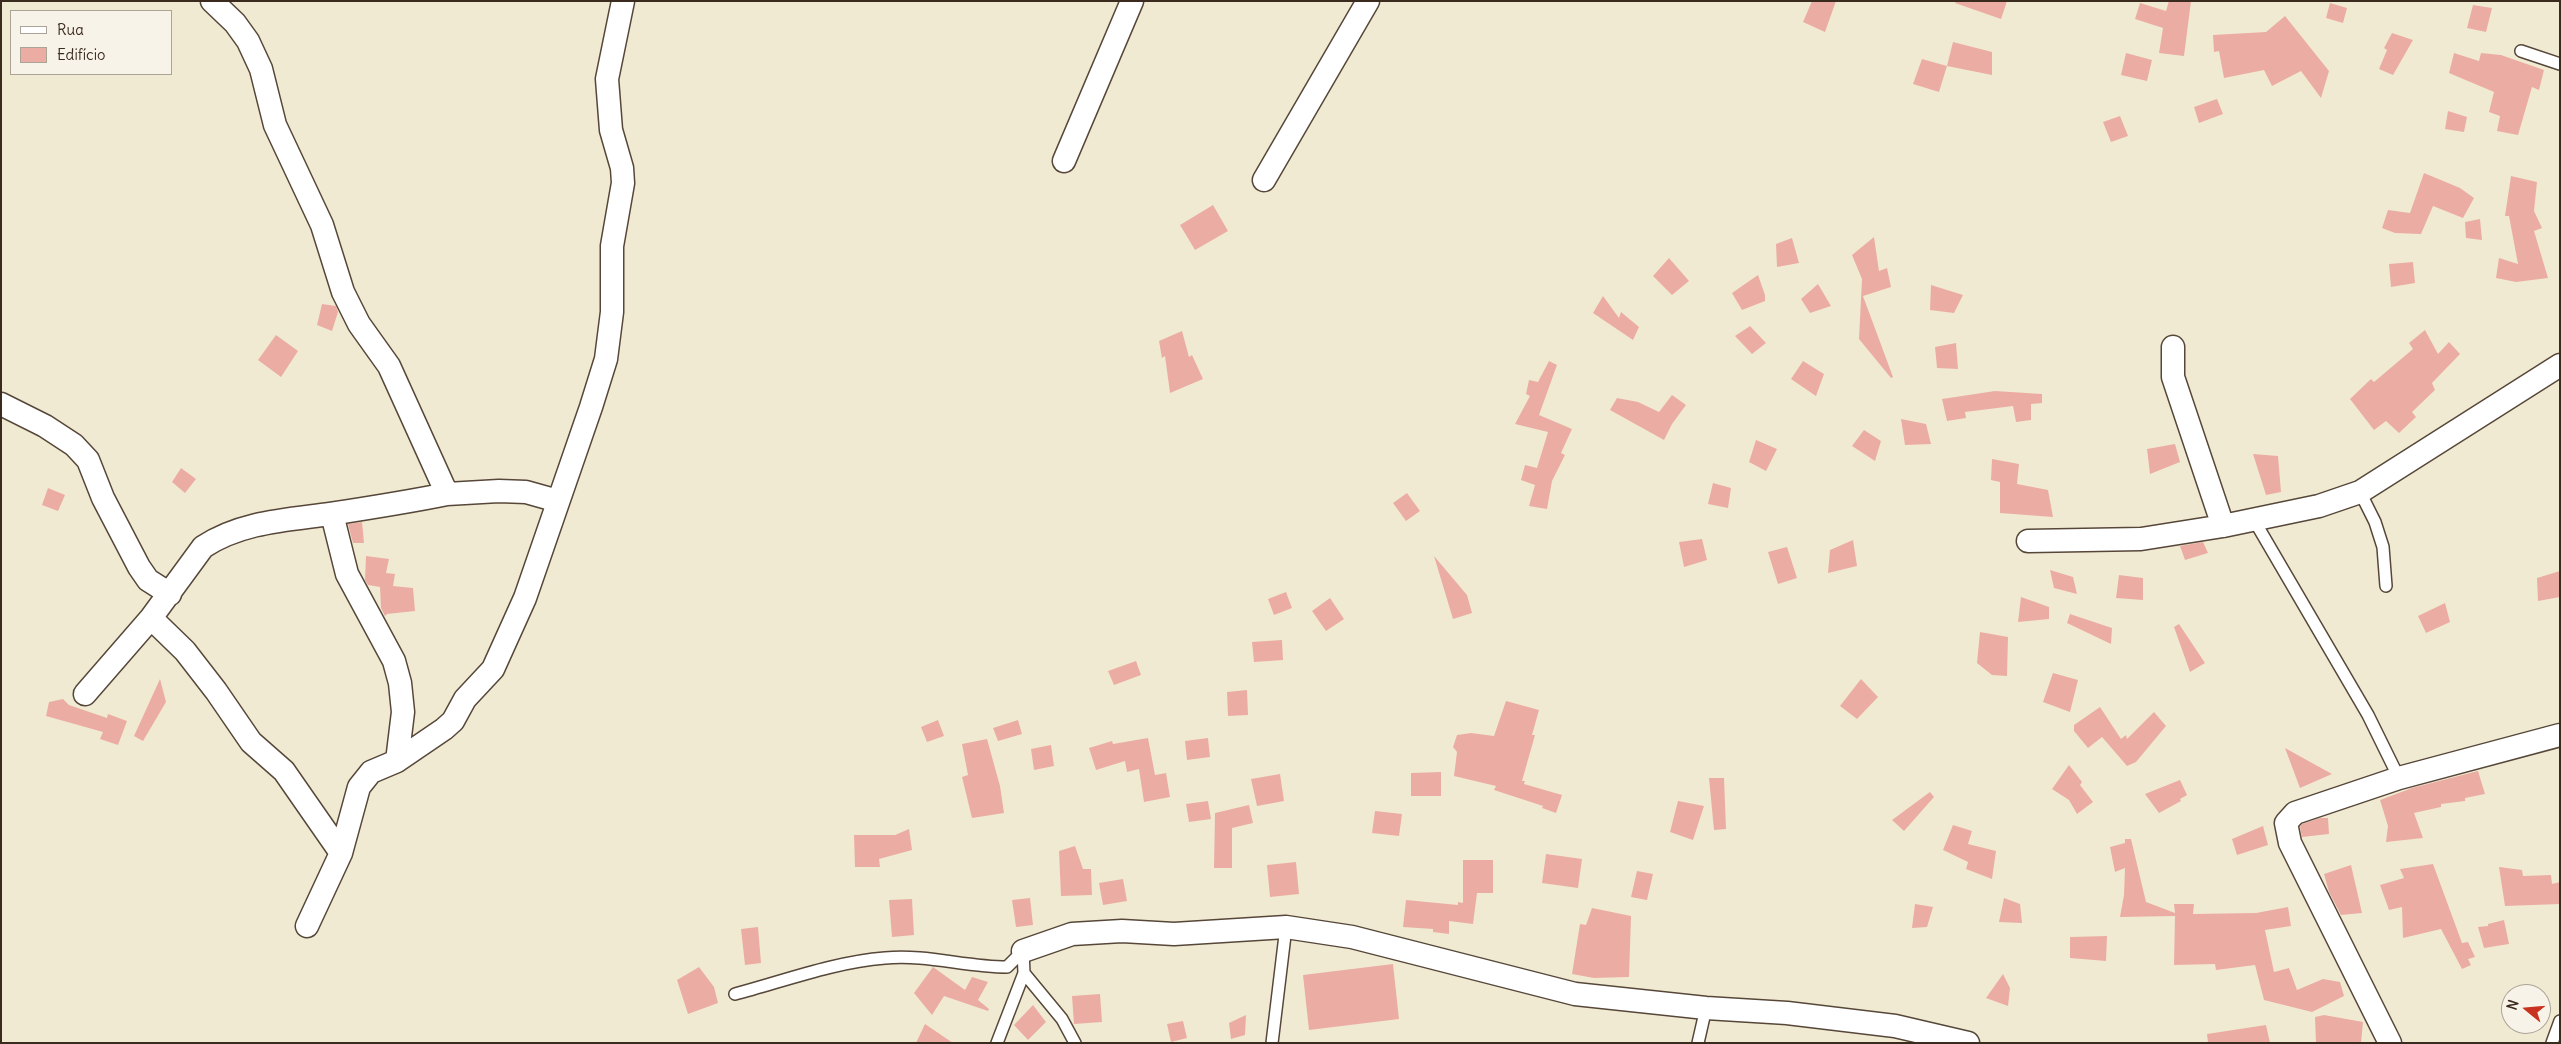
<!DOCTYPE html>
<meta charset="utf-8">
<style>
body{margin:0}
#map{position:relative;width:2561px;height:1044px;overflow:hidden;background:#f1ead3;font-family:Delius,sans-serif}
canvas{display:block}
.frame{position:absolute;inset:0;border:2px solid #3b2a1e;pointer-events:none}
.legend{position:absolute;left:10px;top:10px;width:162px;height:65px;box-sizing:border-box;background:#f7f3e8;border:1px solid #aca397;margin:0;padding:6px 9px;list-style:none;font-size:15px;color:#3b2a1e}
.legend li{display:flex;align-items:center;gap:10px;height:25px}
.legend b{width:25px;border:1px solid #aca397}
.north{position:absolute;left:2501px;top:984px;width:50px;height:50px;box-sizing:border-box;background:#f7f3e8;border:1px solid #aca397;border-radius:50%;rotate:287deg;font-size:14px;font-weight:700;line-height:20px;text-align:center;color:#3b2a1e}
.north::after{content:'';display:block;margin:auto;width:18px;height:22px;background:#c8321e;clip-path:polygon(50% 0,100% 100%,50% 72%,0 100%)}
</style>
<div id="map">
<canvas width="2561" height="1044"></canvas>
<div class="frame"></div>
<ul class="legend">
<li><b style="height:6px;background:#fff"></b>Rua</li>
<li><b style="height:14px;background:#ebada3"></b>Edifício</li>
</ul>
<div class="north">N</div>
</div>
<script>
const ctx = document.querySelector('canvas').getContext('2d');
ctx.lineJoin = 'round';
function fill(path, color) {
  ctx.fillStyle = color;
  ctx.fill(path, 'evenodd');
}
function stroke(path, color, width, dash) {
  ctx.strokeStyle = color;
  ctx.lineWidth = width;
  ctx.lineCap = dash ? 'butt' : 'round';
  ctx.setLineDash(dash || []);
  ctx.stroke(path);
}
const building = new Path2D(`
 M 1812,1 L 1836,1 L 1825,32 L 1803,22 Z
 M 1956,1 L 2007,1 L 2001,19 L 1955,3 Z
 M 2169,1 L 2191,1 L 2184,56 L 2159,53 L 2163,28 L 2135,19 L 2140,3 L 2166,11 Z
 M 2330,3 L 2347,8 L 2343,23 L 2326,18 Z
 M 2473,5 L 2492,8 L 2486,32 L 2467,28 Z
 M 2285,16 L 2329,71 L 2321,98 L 2301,71 L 2272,86 L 2264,70 L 2224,78 L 2219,51 L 2214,52 L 2213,35 L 2266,32 Z
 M 2392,33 L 2413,40 L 2393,75 L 2379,69 L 2387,50 L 2384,48 Z
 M 1953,42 L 1992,52 L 1992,75 L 1947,66 Z
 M 2126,53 L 2152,60 L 2147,81 L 2121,75 Z
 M 2454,53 L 2479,61 L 2481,53 L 2501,55 L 2544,70 L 2539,90 L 2532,87 L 2518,135 L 2497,131 L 2500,116 L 2489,112 L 2494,92 L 2449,73 Z
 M 1922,59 L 1947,66 L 1939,92 L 1913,84 Z
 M 2217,99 L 2223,114 L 2199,123 L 2194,107 Z
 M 2448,111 L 2467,117 L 2464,132 L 2445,129 Z
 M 2120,116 L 2128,136 L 2111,142 L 2103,122 Z
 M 2424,173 L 2460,188 L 2474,198 L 2463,218 L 2433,206 L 2421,234 L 2395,233 L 2382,228 L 2388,210 L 2410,213 Z
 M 2511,176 L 2537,182 L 2534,211 L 2542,228 L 2534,231 L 2548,278 L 2516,282 L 2496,278 L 2499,258 L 2518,264 L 2509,216 L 2505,216 Z
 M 1213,205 L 1228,231 L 1195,250 L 1180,225 Z
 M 2480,219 L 2482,240 L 2466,238 L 2465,222 Z
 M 1874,237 L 1879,271 L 1887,268 L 1891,287 L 1863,296 L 1893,377 L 1891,378 L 1859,339 L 1862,279 L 1852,255 Z
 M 1792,238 L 1799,263 L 1777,267 L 1776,244 Z
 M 1669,258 L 1689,281 L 1672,295 L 1653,276 Z
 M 2413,262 L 2415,283 L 2391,287 L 2389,264 Z
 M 1758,275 L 1765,295 L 1765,301 L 1742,310 L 1732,293 Z
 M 1818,284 L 1831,306 L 1810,313 L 1801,299 Z
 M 1931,285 L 1963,295 L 1954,313 L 1930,310 Z
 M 1603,296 L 1619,318 L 1621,312 L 1639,327 L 1633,340 L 1593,313 Z
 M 322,304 L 336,306 L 338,312 L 332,331 L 317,325 Z
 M 1750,326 L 1766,343 L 1752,354 L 1735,336 Z
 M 2425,330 L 2438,354 L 2449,342 L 2460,354 L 2432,383 L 2435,390 L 2412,412 L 2416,417 L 2399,433 L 2386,421 L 2374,430 L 2350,399 L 2371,379 L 2374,382 L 2413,349 L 2409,343 Z
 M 1182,331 L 1189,357 L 1192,355 L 1203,379 L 1170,393 L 1165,356 L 1162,358 L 1159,341 Z
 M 276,335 L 298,351 L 281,377 L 258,360 Z
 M 1956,343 L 1958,369 L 1937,368 L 1935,347 Z
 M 1549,361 L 1557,365 L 1539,415 L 1572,429 L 1561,453 L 1565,455 L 1552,481 L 1547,509 L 1529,506 L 1535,485 L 1521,480 L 1525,465 L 1537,468 L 1548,432 L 1515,424 L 1530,396 L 1526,394 L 1529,380 L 1538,382 Z
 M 1803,361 L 1824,374 L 1816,396 L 1791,379 Z
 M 1995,391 L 2042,394 L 2042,403 L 2031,404 L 2031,420 L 2016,422 L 2013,406 L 1965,412 L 1966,418 L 1947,421 L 1942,399 Z
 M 1672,395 L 1686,405 L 1672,424 L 1664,440 L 1610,410 L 1617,398 L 1638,402 L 1659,412 Z
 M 1901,419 L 1926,424 L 1931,444 L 1905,445 Z
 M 1864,430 L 1881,441 L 1875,461 L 1852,446 Z
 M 1756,440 L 1777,449 L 1766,471 L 1749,462 Z
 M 2175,444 L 2180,462 L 2150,474 L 2147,449 Z
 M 2253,454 L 2278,456 L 2281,492 L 2266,495 Z
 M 1992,459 L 2019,464 L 2017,484 L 2048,490 L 2053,517 L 2000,513 L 2000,482 L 1991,480 Z
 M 181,468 L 196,479 L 185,493 L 172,482 Z
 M 1713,483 L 1731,488 L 1728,508 L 1708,504 Z
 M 48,488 L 65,495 L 58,511 L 42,505 Z
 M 1407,493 L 1420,511 L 1406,521 L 1393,503 Z
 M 362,522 L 364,543 L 353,543 L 348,524 Z
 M 1702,539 L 1707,560 L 1684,567 L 1679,542 Z
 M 1853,540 L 1857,566 L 1828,573 L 1830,550 Z
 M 2203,542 L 2208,553 L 2185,560 L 2180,546 Z
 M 1787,547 L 1797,578 L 1778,584 L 1768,552 Z
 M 366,556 L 389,559 L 386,573 L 395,574 L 393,586 L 413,588 L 415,611 L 387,614 L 385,616 L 381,608 L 380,587 L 368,585 L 365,580 Z
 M 1434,556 L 1467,595 L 1472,613 L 1453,619 Z
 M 2050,570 L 2073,577 L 2077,594 L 2054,588 Z
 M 2560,571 L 2560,597 L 2538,601 L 2537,578 Z
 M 2119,575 L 2143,578 L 2143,600 L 2116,598 Z
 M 1286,592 L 1292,608 L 1274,615 L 1268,599 Z
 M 2021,597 L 2049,607 L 2049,619 L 2018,622 Z
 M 1330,598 L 1344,619 L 1326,631 L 1312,611 Z
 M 2445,603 L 2450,622 L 2426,633 L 2418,616 Z
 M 2070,614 L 2112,628 L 2111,644 L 2067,623 Z
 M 2179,624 L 2205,663 L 2190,672 L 2174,627 Z
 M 1980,632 L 2008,637 L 2007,676 L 1992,675 L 1977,663 Z
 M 1282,640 L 1283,660 L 1254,662 L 1252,642 Z
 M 1136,661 L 1141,675 L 1114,685 L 1108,671 Z
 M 2053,673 L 2078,680 L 2070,712 L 2043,702 Z
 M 160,679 L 166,702 L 143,741 L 134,736 Z
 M 1861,679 L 1878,697 L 1857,719 L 1840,706 Z
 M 1247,690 L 1248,715 L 1228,716 L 1227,692 Z
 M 63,699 L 69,705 L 107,718 L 108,714 L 127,721 L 118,745 L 100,739 L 103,732 L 46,716 L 49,702 Z
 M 1506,701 L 1539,710 L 1532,735 L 1535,735 L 1522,781 L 1525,781 L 1524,784 L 1562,795 L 1556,813 L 1542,808 L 1543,806 L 1494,790 L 1496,786 L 1454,776 L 1457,752 L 1453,747 L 1457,735 L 1471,733 L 1494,736 Z
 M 2100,707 L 2121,739 L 2126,735 L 2127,739 L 2154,712 L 2166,726 L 2136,762 L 2127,766 L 2102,737 L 2088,748 L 2074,731 L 2074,725 Z
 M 938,720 L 944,736 L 927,742 L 921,727 Z
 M 1018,720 L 1022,734 L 998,741 L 993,728 Z
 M 1148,738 L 1155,775 L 1166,773 L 1170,797 L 1144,802 L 1139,769 L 1127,772 L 1125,761 L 1096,770 L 1089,748 L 1112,741 L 1113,744 Z
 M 1208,738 L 1210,757 L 1187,760 L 1185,741 Z
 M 987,739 L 1000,786 L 1004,813 L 972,818 L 962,777 L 968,775 L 962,744 Z
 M 1051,745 L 1054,766 L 1034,770 L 1031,749 Z
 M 2285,748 L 2332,774 L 2300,788 Z
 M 2069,765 L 2082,782 L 2080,785 L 2093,802 L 2077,814 L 2069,800 L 2052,789 Z
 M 2478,771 L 2485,794 L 2465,798 L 2465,801 L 2441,804 L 2441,807 L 2414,813 L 2423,838 L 2386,842 L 2388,826 L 2380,800 L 2412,788 Z
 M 1441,772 L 1441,796 L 1411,796 L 1411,773 Z
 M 1280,774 L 1284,801 L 1257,806 L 1251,779 Z
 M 1709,778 L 1724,778 L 1726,829 L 1714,830 Z
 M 2180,780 L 2187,795 L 2180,799 L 2181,801 L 2159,813 L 2145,794 Z
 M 1930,792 L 1934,797 L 1904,831 L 1892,820 Z
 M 1208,801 L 1211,819 L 1189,822 L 1186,804 Z
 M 1678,801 L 1704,806 L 1693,840 L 1670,832 Z
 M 1249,805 L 1253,823 L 1232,828 L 1232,868 L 1214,868 L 1215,813 Z
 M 1375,811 L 1402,814 L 1399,836 L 1372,833 Z
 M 2320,818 L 2328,818 L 2329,834 L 2302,837 L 2300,827 L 2302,824 Z
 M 1953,825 L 1972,831 L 1968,844 L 1996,851 L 1992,879 L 1966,869 L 1968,862 L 1943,850 Z
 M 2263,826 L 2268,845 L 2237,855 L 2232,839 Z
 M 909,829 L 912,850 L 879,859 L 880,867 L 855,867 L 854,835 L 895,835 Z
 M 2125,839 L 2131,839 L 2146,902 L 2175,913 L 2174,904 L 2194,904 L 2193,914 L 2256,913 L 2288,907 L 2291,926 L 2265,930 L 2274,972 L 2289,968 L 2297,990 L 2323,979 L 2340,982 L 2344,996 L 2312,1012 L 2264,1000 L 2255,965 L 2216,970 L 2215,964 L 2174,965 L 2175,916 L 2120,917 L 2124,895 L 2125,868 L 2115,872 L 2110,847 L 2125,843 Z
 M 1075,846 L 1083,869 L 1091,869 L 1092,895 L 1061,896 L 1059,851 Z
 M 1546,854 L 1582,859 L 1578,888 L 1542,883 Z
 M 1463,860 L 1493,860 L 1493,893 L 1477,893 L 1473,924 L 1449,921 L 1449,934 L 1433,932 L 1433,929 L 1403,927 L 1406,900 L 1458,905 L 1458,902 L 1463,903 Z
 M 1296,862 L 1299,894 L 1270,897 L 1267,865 Z
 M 2433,864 L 2462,943 L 2468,942 L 2475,957 L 2468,959 L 2471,965 L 2462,969 L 2441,929 L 2403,938 L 2402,907 L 2389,910 L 2380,885 L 2404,878 L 2400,869 Z
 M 2351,865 L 2362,913 L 2341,915 L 2329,892 L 2324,874 Z
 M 2499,867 L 2522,870 L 2523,876 L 2551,875 L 2552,884 L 2560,882 L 2560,904 L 2505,906 Z
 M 1637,871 L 1653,874 L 1647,900 L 1631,897 Z
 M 1123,879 L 1127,901 L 1103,905 L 1099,883 Z
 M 1030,898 L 1033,925 L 1016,927 L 1012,900 Z
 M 2004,898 L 2020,904 L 2022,923 L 1999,922 Z
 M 912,899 L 914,935 L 892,937 L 889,900 Z
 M 1915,904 L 1933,907 L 1927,927 L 1912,928 Z
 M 1592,908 L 1631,916 L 1629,977 L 1594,978 L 1572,974 L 1580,924 L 1586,925 Z
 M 2504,920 L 2509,944 L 2484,948 L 2478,927 L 2488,926 L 2488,924 Z
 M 758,927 L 761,963 L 745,965 L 741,929 Z
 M 2107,936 L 2106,961 L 2070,958 L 2070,937 Z
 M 1393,964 L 1399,1019 L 1309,1030 L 1303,975 Z
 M 699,967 L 714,987 L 718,1003 L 688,1014 L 677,980 Z
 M 933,967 L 965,990 L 972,977 L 988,982 L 978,1000 L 989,1009 L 988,1011 L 944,996 L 932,1015 L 914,993 Z
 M 2003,974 L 2010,988 L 2008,1006 L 1986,998 Z
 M 1100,994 L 1102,1022 L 1074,1024 L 1072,996 Z
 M 1033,1005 L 1046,1022 L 1028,1040 L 1014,1025 Z
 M 1246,1015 L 1245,1035 L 1231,1039 L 1229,1023 Z
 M 2324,1015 L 2363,1022 L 2361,1043 L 2316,1043 L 2315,1017 Z
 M 1183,1021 L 1187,1038 L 1171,1042 L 1167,1024 Z
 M 925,1024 L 953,1043 L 916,1043 Z
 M 2266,1025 L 2270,1043 L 2208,1043 L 2207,1034 Z`);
const service = new Path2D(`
 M 2521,51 L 2560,64
 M 2360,492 L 2375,522 L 2383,547 L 2386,586
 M 2254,520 L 2368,715 L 2399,778
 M 1024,973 L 1062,1019 L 1075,1043
 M 735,994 C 784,981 834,962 885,958 C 926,954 966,967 1007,967 L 1023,951
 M 997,1043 L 1024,973 L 1023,951
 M 1272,1043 L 1286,927
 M 1698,1043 L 1706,1008
 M 2552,1043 L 2560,1021`);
const minor = new Path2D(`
 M 212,1 L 235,23 L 248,41 L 261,69 L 275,125 L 322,225 L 343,292 L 359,324 L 389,366 L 447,494 L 499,491 L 526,492 L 558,501
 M 1064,161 L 1132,1
 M 1264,180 L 1368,1
 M 2173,347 L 2173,377 L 2223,526
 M 1,404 L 45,426 L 74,445 L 88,460 L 103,498 L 139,567 L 148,580 L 170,594
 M 332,514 L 347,574 L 394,661 L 400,683 L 403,712 L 397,761
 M 2028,541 L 2141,539 L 2223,526 L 2319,506 L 2360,492 L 2560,365
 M 151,618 L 185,651 L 216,691 L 251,742 L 284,771 L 341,853
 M 85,694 L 151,618 L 203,547 C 241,522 286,520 330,514 C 369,508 408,502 447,494
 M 307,926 L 341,853 L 359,787 L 371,772 L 397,761 L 444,729 L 453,721 L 465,699 L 493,669 L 525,598 L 591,407 L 606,359 L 612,312 L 612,246 L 623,183 L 622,168 L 611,130 L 607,79 L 623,1
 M 1023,951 L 1072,934 L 1122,931 L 1174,934 L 1286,927 L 1352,937 L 1575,994 L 1706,1008 L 1787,1013 L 1895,1026 L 1968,1043
 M 2390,1043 L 2290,843 L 2286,823 L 2295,813 L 2399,778 L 2560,735`);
fill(building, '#ebada3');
stroke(service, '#564739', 14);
stroke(minor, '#564739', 25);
stroke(service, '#fff', 11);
stroke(minor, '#fff', 22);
</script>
